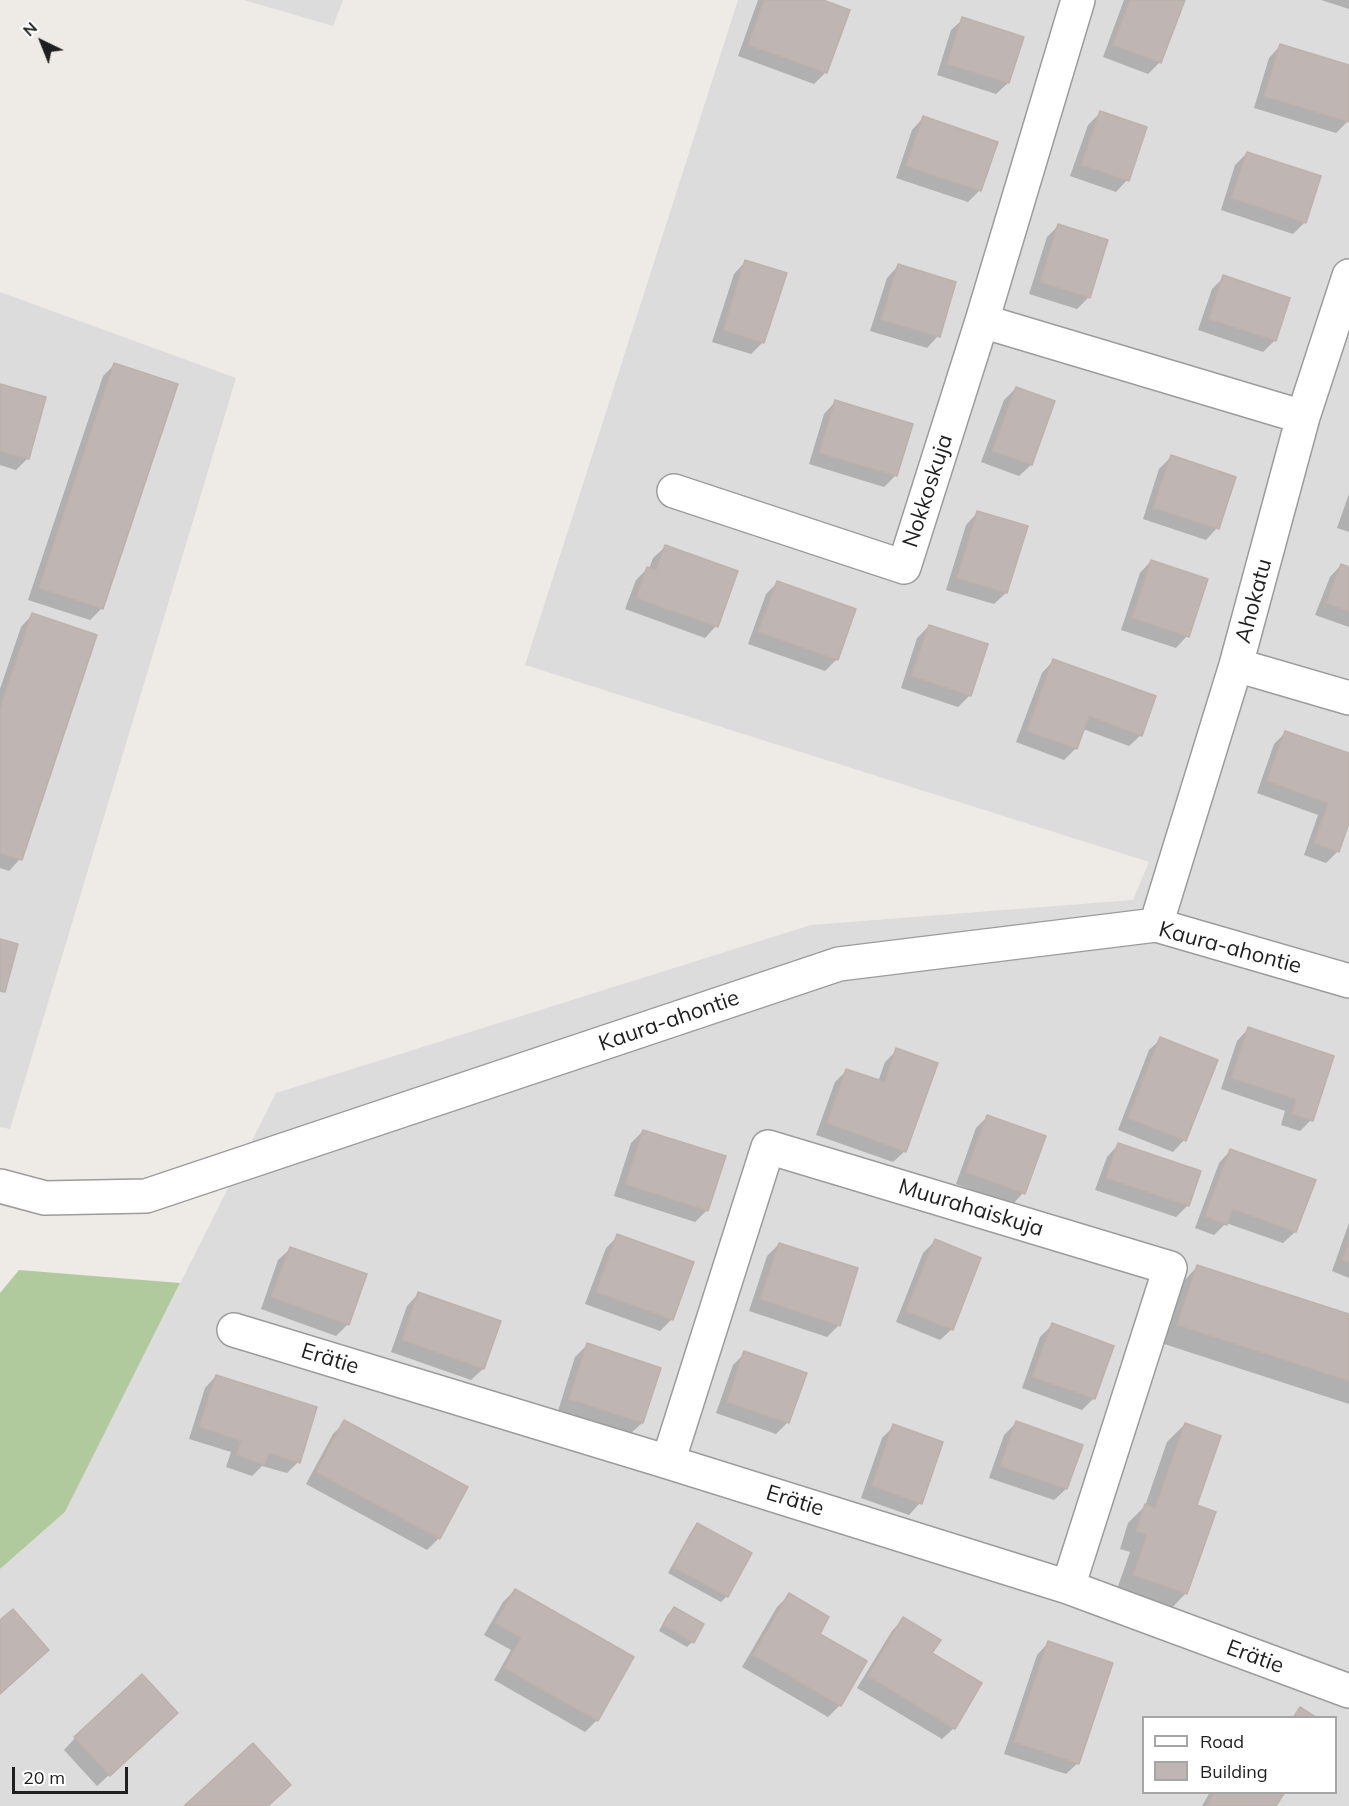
<!DOCTYPE html>
<meta charset="utf-8">
<style>
body{margin:0}
#map{position:relative;width:1349px;height:1806px;overflow:hidden;background:#eeeae6;font-family:Mulish,sans-serif}
canvas{display:block}
.legend{position:absolute;left:1142px;top:1716px;width:195px;height:78px;box-sizing:border-box;background:#fff;border:2px solid #a5a5a5;margin:0;padding:8px 10px;list-style:none;font-size:18px;color:#1f1f1f}
.legend li{display:flex;align-items:center;gap:12px;height:30px}
.legend b{width:30px;border:2px solid #a5a5a5}
.north{position:absolute;left:12px;top:12px;width:60px;height:60px;-webkit-text-stroke:4px #fff;paint-order:stroke;rotate:317deg;font-size:16px;font-weight:700;line-height:24px;text-align:center;color:#1f1f1f}
.north::after{content:'';display:block;margin:auto;width:21px;height:27px;background:#1f1f1f;clip-path:polygon(50% 0,100% 100%,50% 72%,0 100%)}
.scale{position:absolute;left:12px;top:1767px;width:116px;height:27px;box-sizing:border-box;border:3px solid #1f1f1f;border-top:0;padding-left:8px;font-size:18px;line-height:21px;white-space:nowrap;color:#1f1f1f;-webkit-text-stroke:4px #fff;paint-order:stroke}
</style>
<div id="map">
<canvas width="1349" height="1806"></canvas>
<ul class="legend">
<li><b style="height:8px;background:#fff"></b>Road</li>
<li><b style="height:16px;background:#bfb6b3"></b>Building</li>
</ul>
<div class="north">N</div>
<div class="scale">20 m</div>
</div>
<script>
const ctx = document.querySelector('canvas').getContext('2d');
ctx.lineJoin = 'round';
function fill(path, color) {
  ctx.fillStyle = color;
  ctx.fill(path, 'evenodd');
}
function stroke(path, color, width, dash) {
  ctx.strokeStyle = color;
  ctx.lineWidth = width;
  ctx.lineCap = dash ? 'butt' : 'round';
  ctx.setLineDash(dash || []);
  ctx.stroke(path);
}
function drawText(font, color, halo, rows, align = 'center') {
  ctx.font = font + ' Mulish,sans-serif';
  ctx.lineWidth = 6;
  ctx.setLineDash([]);
  ctx.textBaseline = 'middle';
  ctx.strokeStyle = halo;
  ctx.fillStyle = color;
  for (const [text, x, y, turn = 0] of rows) {
    ctx.save();
    ctx.translate(x, y);
    ctx.rotate((+turn || 0) * Math.PI / 180);
    ctx.textAlign = isNaN(turn) ? turn : align;
    if (halo) ctx.strokeText(text, 0, 0);
    ctx.fillText(text, 0, 0);
    ctx.restore();
  }
}
const residential = new Path2D(`
 M 244,0 L 343,0 L 333,26 Z
 M 738,0 L 1349,0 L 1349,1806 L 0,1806 L 0,1569 L 65,1512 L 276,1093 L 811,925 L 1133,900 L 1149,862 L 525,665 ZM 1144,1718 L 1336,1718 L 1336,1792 L 1144,1792 Z
 M 0,292 L 236,378 L 10,1129 L 0,1127 Z`);
const forest = new Path2D(`
 M 19,1270 L 180,1283 L 65,1512 L 0,1569 L 0,1293 Z`);
const shadow = new Path2D(`
 M 758,0 L 818,0 L 826,72 L 814,84 L 738,56 Z
 M 1124,0 L 1183,0 L 1160,62 L 1148,74 L 1103,57 Z
 M 1321,0 L 1349,0 L 1349,9 Z
 M 963,19 L 1008,83 L 996,94 L 937,75 L 951,30 Z
 M 1280,46 L 1349,66 L 1349,118 L 1348,121 L 1336,133 L 1254,108 L 1269,58 Z
 M 1100,113 L 1127,180 L 1116,192 L 1070,176 L 1088,125 Z
 M 923,118 L 980,190 L 968,202 L 896,178 L 912,130 Z
 M 1247,153 L 1305,222 L 1293,234 L 1221,210 L 1235,165 Z
 M 1058,226 L 1089,297 L 1077,309 L 1029,294 L 1047,237 Z
 M 745,262 L 763,342 L 751,354 L 712,342 L 734,274 Z
 M 898,266 L 938,336 L 927,348 L 870,331 L 887,278 Z
 M 1224,277 L 1275,340 L 1263,352 L 1198,330 L 1212,289 Z
 M 115,364 L 102,608 L 90,620 L 28,600 L 103,376 Z
 M 0,385 L 28,458 L 16,470 L 0,465 Z
 M 1016,388 L 1053,402 L 1031,465 L 1019,476 L 981,462 L 1004,400 Z
 M 835,402 L 896,475 L 884,487 L 809,464 L 824,414 Z
 M 1171,457 L 1217,528 L 1206,540 L 1143,519 L 1159,469 Z
 M 1349,494 L 1349,532 L 1337,528 Z
 M 977,513 L 1006,593 L 994,604 L 946,590 L 966,525 Z
 M 665,547 L 716,626 L 705,638 L 625,609 L 636,580 L 647,569 L 649,569 L 653,558 Z
 M 1151,561 L 1187,636 L 1176,648 L 1121,630 L 1140,573 Z
 M 1341,565 L 1349,568 L 1349,627 L 1315,615 L 1330,577 Z
 M 777,583 L 837,659 L 825,671 L 748,644 L 766,594 Z
 M 32,615 L 20,859 L 9,871 L 0,868 L 0,689 L 21,627 Z
 M 929,626 L 970,695 L 958,707 L 901,688 L 917,638 Z
 M 1053,661 L 1141,735 L 1129,746 L 1083,729 L 1076,748 L 1064,760 L 1016,742 L 1042,673 Z
 M 1286,732 L 1349,754 L 1349,819 L 1338,851 L 1326,863 L 1304,855 L 1318,815 L 1257,793 L 1274,744 Z
 M 1248,1029 L 1311,1120 L 1300,1131 L 1281,1125 L 1285,1111 L 1221,1089 L 1237,1041 Z
 M 1161,1039 L 1184,1140 L 1173,1152 L 1118,1130 L 1149,1050 Z
 M 897,1050 L 905,1151 L 893,1162 L 816,1135 L 835,1082 L 847,1070 L 878,1082 L 885,1062 Z
 M 988,1116 L 1023,1193 L 1012,1205 L 956,1184 L 976,1128 Z
 M 643,1131 L 707,1210 L 695,1222 L 614,1196 L 631,1143 Z
 M 1118,1145 L 1188,1205 L 1176,1217 L 1095,1190 L 1107,1157 Z
 M 1230,1151 L 1295,1232 L 1283,1243 L 1226,1223 L 1214,1235 L 1195,1228 L 1219,1163 Z
 M 1349,1223 L 1349,1278 L 1332,1271 Z
 M 618,1236 L 672,1319 L 660,1331 L 585,1304 L 606,1248 Z
 M 935,1241 L 952,1329 L 940,1340 L 896,1322 L 923,1253 Z
 M 779,1244 L 839,1325 L 827,1337 L 749,1311 L 767,1256 Z
 M 290,1249 L 348,1324 L 336,1336 L 261,1309 L 278,1260 Z
 M 1197,1267 L 1349,1316 L 1349,1404 L 1161,1343 L 1180,1285 Z
 M 418,1294 L 499,1322 L 483,1369 L 471,1380 L 391,1352 L 407,1306 Z
 M 1052,1325 L 1094,1398 L 1082,1410 L 1022,1388 L 1040,1337 Z
 M 587,1345 L 642,1423 L 630,1434 L 558,1411 L 575,1357 Z
 M 745,1353 L 788,1422 L 776,1434 L 716,1413 L 733,1365 Z
 M 216,1376 L 298,1462 L 287,1473 L 262,1466 L 252,1476 L 226,1467 L 231,1452 L 189,1439 L 205,1388 Z
 M 345,1422 L 439,1538 L 427,1550 L 306,1484 L 333,1434 Z
 M 1016,1423 L 1081,1446 L 1066,1489 L 1054,1500 L 989,1478 L 1004,1435 Z
 M 1185,1424 L 1195,1506 L 1186,1593 L 1169,1611 L 1116,1592 L 1130,1552 L 1120,1549 L 1128,1523 L 1145,1506 L 1167,1442 Z
 M 894,1426 L 920,1503 L 909,1515 L 861,1498 L 882,1438 Z
 M 697,1524 L 727,1596 L 721,1602 L 668,1573 L 692,1530 Z
 M 515,1590 L 632,1658 L 597,1720 L 585,1732 L 494,1680 L 511,1650 L 484,1635 L 503,1602 Z
 M 789,1595 L 818,1634 L 865,1662 L 840,1705 L 828,1717 L 742,1667 L 777,1607 Z
 M 674,1609 L 692,1642 L 687,1647 L 659,1631 L 668,1614 Z
 M 903,1619 L 930,1654 L 954,1728 L 942,1739 L 857,1688 L 892,1631 Z
 M 1048,1643 L 1078,1763 L 1066,1774 L 1004,1754 L 1037,1655 Z
 M 164,1725 L 97,1786 L 64,1750 L 75,1738 Z
 M 1210,1792 L 1283,1792 L 1275,1806 L 1202,1806 Z`);
const building = new Path2D(`
 M 764,0 L 823,0 L 850,10 L 827,73 L 748,45 Z
 M 1130,0 L 1185,0 L 1161,63 L 1113,45 Z
 M 962,17 L 1024,37 L 1009,83 L 947,64 Z
 M 1280,44 L 1349,65 L 1349,122 L 1264,96 Z
 M 1100,111 L 1147,127 L 1129,181 L 1081,165 Z
 M 923,116 L 998,142 L 981,191 L 906,166 Z
 M 1247,152 L 1321,176 L 1306,223 L 1231,198 Z
 M 1058,224 L 1108,240 L 1090,298 L 1040,282 Z
 M 745,260 L 787,273 L 764,343 L 723,330 Z
 M 898,264 L 956,282 L 940,337 L 881,320 Z
 M 1223,275 L 1290,298 L 1276,341 L 1209,319 Z
 M 114,363 L 178,384 L 103,609 L 39,588 Z
 M 0,384 L 46,397 L 29,459 L 0,451 Z
 M 1016,387 L 1055,401 L 1032,465 L 992,451 Z
 M 835,400 L 913,424 L 897,476 L 819,453 Z
 M 1171,455 L 1236,477 L 1219,529 L 1153,508 Z
 M 977,511 L 1028,526 L 1007,593 L 957,578 Z
 M 665,545 L 738,571 L 718,627 L 636,598 L 647,567 L 656,570 Z
 M 1151,560 L 1208,579 L 1189,637 L 1132,618 Z
 M 1341,564 L 1349,567 L 1349,611 L 1326,603 Z
 M 777,581 L 856,609 L 838,660 L 758,632 Z
 M 32,613 L 97,635 L 22,860 L 0,853 L 0,709 Z
 M 929,625 L 988,644 L 971,696 L 911,676 Z
 M 1053,659 L 1156,696 L 1142,736 L 1089,716 L 1077,749 L 1027,731 Z
 M 1285,731 L 1349,753 L 1349,823 L 1339,852 L 1314,843 L 1328,803 L 1267,781 Z
 M 0,939 L 18,944 L 5,992 L 0,991 Z
 M 1248,1027 L 1334,1056 L 1313,1121 L 1292,1114 L 1296,1099 L 1231,1078 Z
 M 1160,1037 L 1218,1060 L 1186,1141 L 1128,1118 Z
 M 896,1048 L 938,1063 L 906,1152 L 827,1123 L 846,1069 L 885,1082 Z
 M 987,1115 L 1046,1136 L 1025,1194 L 966,1172 Z
 M 643,1130 L 726,1156 L 708,1211 L 625,1184 Z
 M 1118,1143 L 1201,1171 L 1189,1206 L 1106,1178 Z
 M 1230,1149 L 1316,1180 L 1296,1232 L 1233,1209 L 1227,1225 L 1205,1216 Z
 M 617,1234 L 694,1262 L 673,1320 L 596,1292 Z
 M 935,1239 L 981,1258 L 953,1330 L 906,1311 Z
 M 1349,1241 L 1349,1262 L 1342,1260 Z
 M 779,1243 L 858,1268 L 840,1326 L 760,1299 Z
 M 290,1247 L 367,1274 L 349,1325 L 271,1297 Z
 M 1197,1265 L 1349,1314 L 1349,1381 L 1177,1325 Z
 M 418,1292 L 501,1321 L 484,1369 L 402,1340 Z
 M 1052,1323 L 1114,1346 L 1095,1399 L 1032,1377 Z
 M 587,1343 L 661,1368 L 643,1423 L 569,1399 Z
 M 744,1351 L 807,1373 L 789,1423 L 727,1402 Z
 M 216,1375 L 317,1407 L 300,1463 L 269,1453 L 265,1465 L 236,1455 L 241,1441 L 199,1427 Z
 M 344,1420 L 468,1487 L 440,1539 L 316,1472 Z
 M 1016,1421 L 1083,1445 L 1067,1489 L 1000,1466 Z
 M 1185,1423 L 1221,1436 L 1197,1505 L 1216,1512 L 1187,1594 L 1133,1575 L 1147,1535 L 1136,1531 L 1145,1504 L 1155,1508 Z
 M 893,1424 L 943,1442 L 922,1504 L 872,1486 Z
 M 697,1523 L 752,1553 L 728,1597 L 673,1567 Z
 M 515,1589 L 634,1657 L 598,1721 L 504,1668 L 521,1638 L 495,1623 Z
 M 789,1593 L 829,1617 L 820,1634 L 867,1661 L 841,1706 L 753,1655 Z
 M 674,1607 L 704,1624 L 694,1643 L 663,1625 Z
 M 13,1609 L 49,1650 L 0,1694 L 0,1620 Z
 M 903,1617 L 941,1640 L 932,1653 L 982,1683 L 955,1729 L 868,1676 Z
 M 1048,1641 L 1113,1663 L 1079,1764 L 1014,1742 Z
 M 142,1674 L 178,1713 L 110,1776 L 74,1737 Z
 M 1300,1707 L 1317,1718 L 1293,1718 Z
 M 253,1743 L 291,1785 L 268,1806 L 184,1806 Z
 M 1215,1792 L 1285,1792 L 1276,1806 L 1207,1806 Z`);
const minor = new Path2D(`
 M 982,321 L 1303,417
 M 674,491 L 904,567 L 982,321 L 1078,0
 M 1236,665 L 1349,698
 M 1156,925 L 1236,665 L 1303,417 L 1349,276
 M 0,1186 L 45,1198 L 146,1196 L 839,964 L 1156,925 L 1349,981
 M 234,1330 L 668,1462 L 1068,1587 L 1349,1691
 M 668,1462 L 768,1147 L 1170,1268 L 1068,1587`);
const streetNames = [
 ["Nokkoskuja",928,491,-72],
 ["Ahokatu",1254,601,-75],
 ["Kaura-ahontie",1230,948,15],
 ["Kaura-ahontie",669,1021,-19],
 ["Muurahaiskuja",971,1208,17],
 ["Erätie",330,1359,17],
 ["Erätie",795,1501,17],
 ["Erätie",1255,1657,20]
];
fill(residential, '#dcdcdc');
fill(forest, '#b0ca9e');
fill(shadow, '#0003');
fill(building, '#bfb6b3');
stroke(building, '#bfb0a9', 1.5);
stroke(minor, '#9c9c9c', 36);
stroke(minor, '#fff', 33);
drawText('22px', '#1f1f1f', '#fff', streetNames);
</script>
